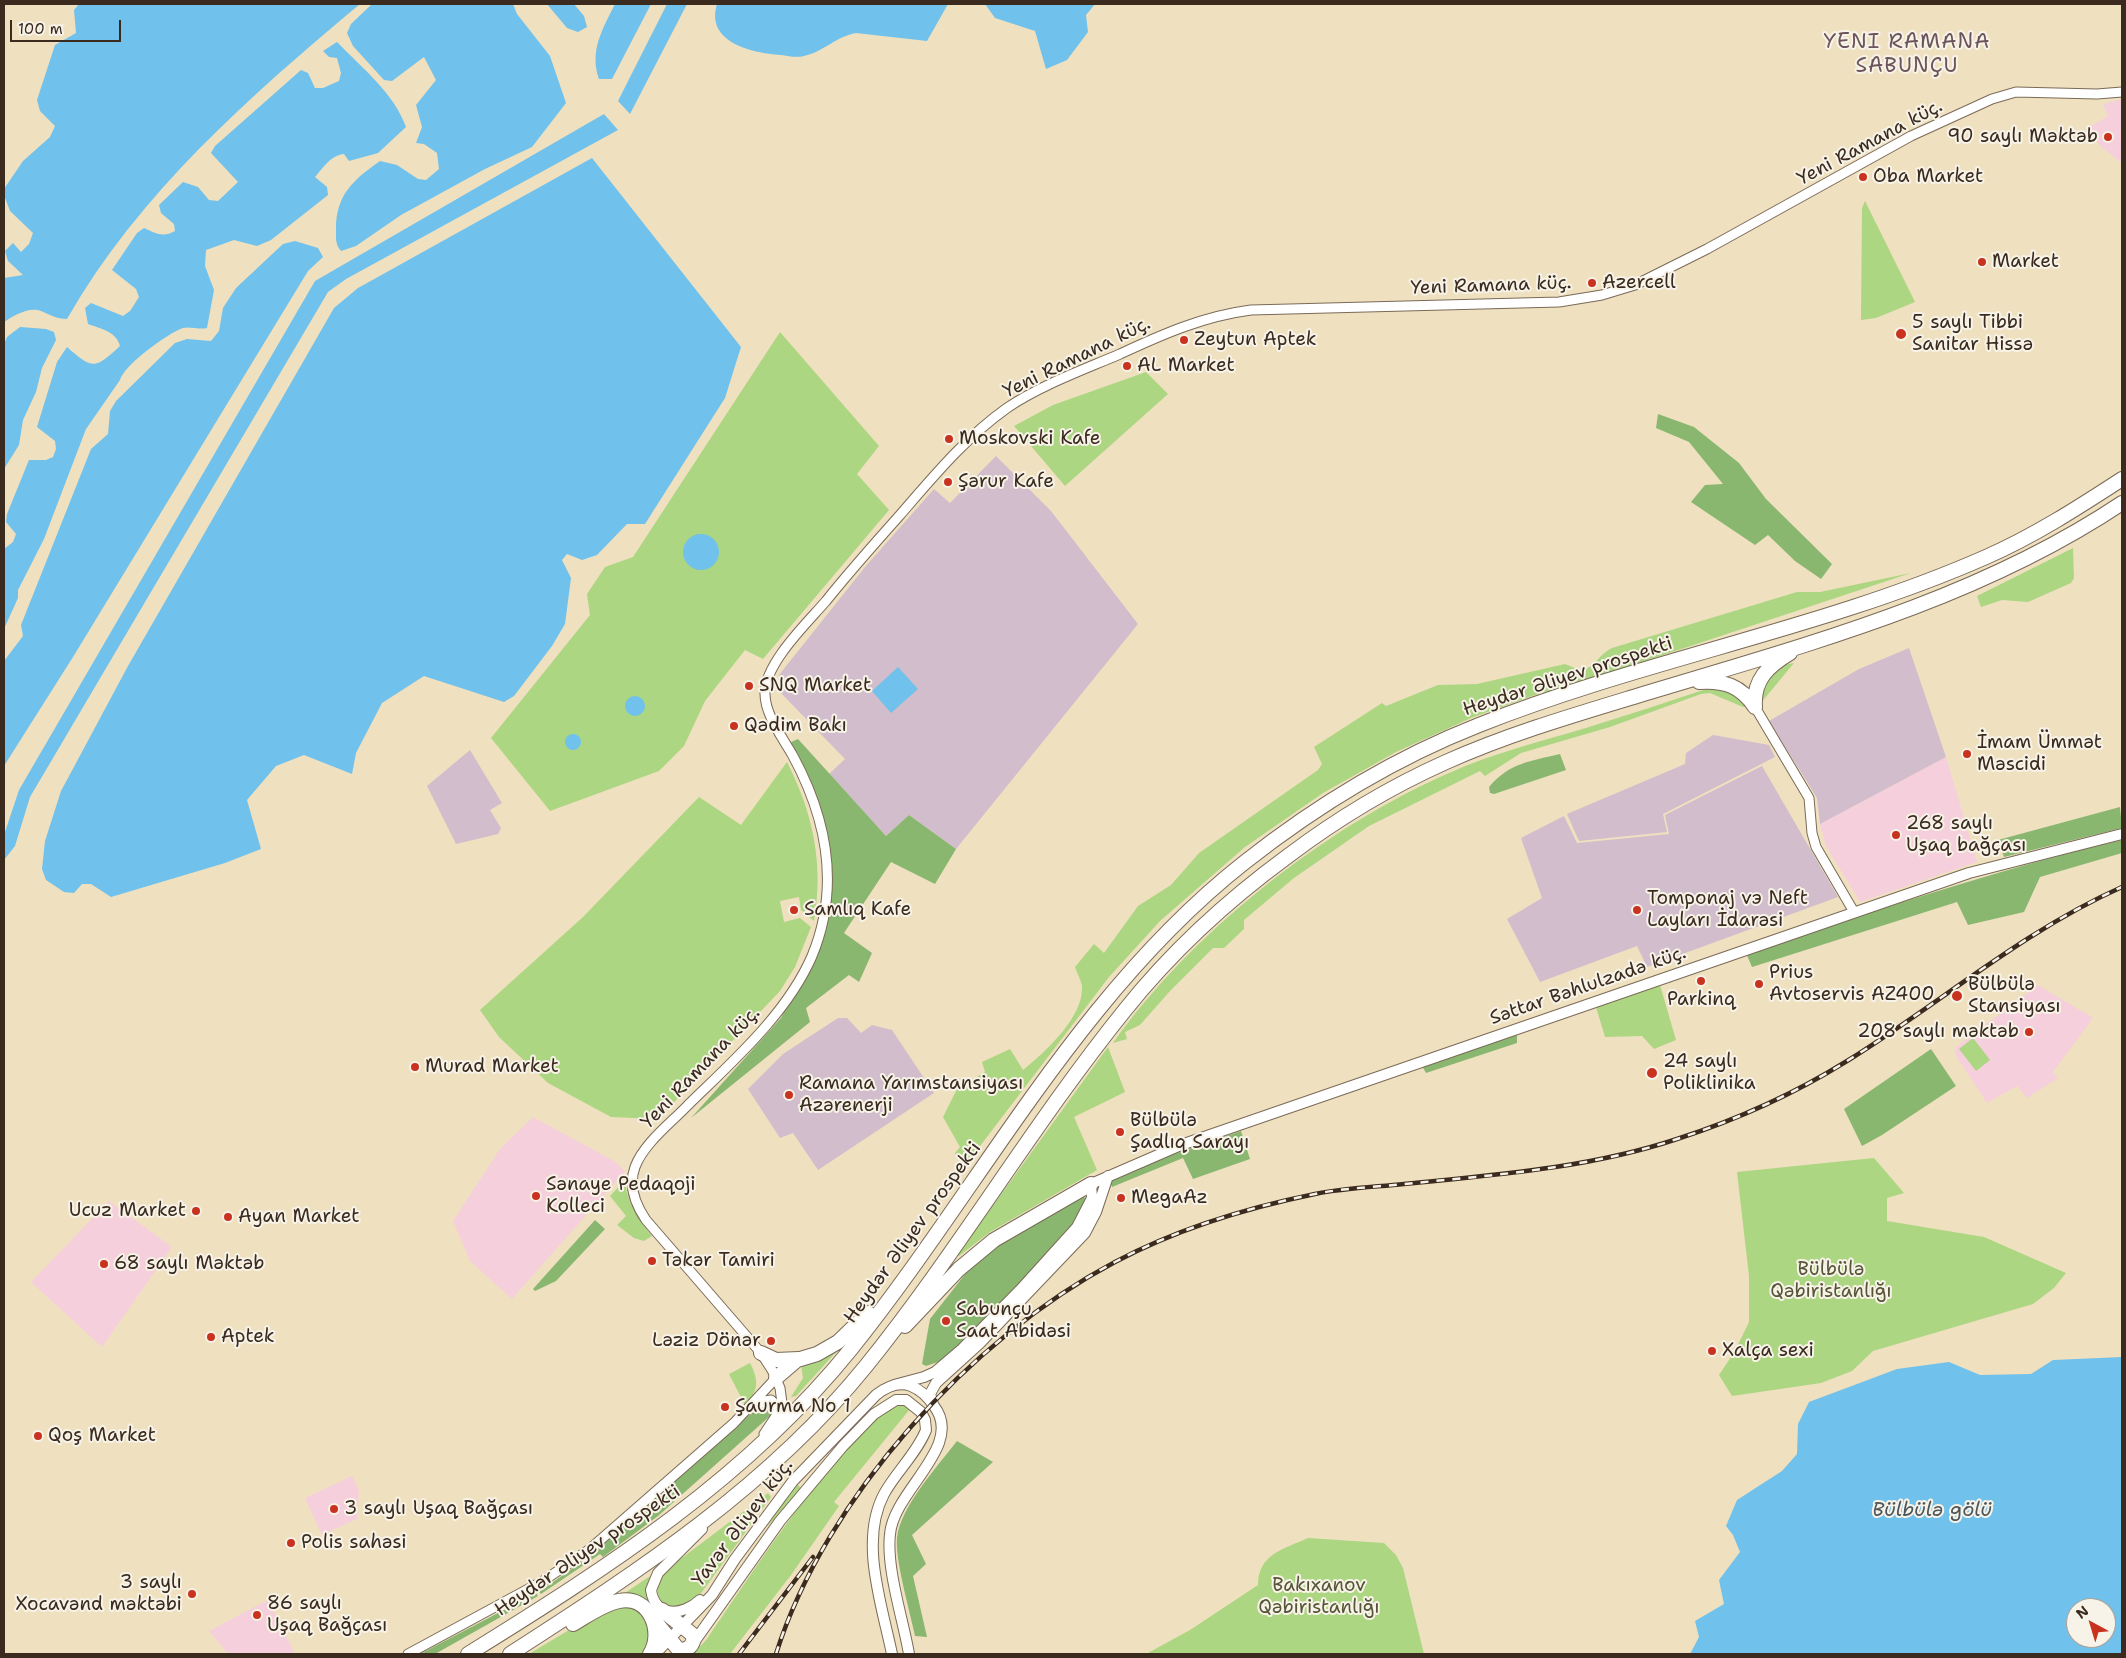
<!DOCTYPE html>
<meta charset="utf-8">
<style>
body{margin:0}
#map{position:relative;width:2126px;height:1658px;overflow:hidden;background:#efe0c0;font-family:"Shantell Sans",sans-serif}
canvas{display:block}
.frame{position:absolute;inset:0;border:5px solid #3b2a1e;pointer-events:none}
.north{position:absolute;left:2066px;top:1598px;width:50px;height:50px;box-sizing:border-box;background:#f7f3e8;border:1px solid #aca397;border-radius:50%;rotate:321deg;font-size:14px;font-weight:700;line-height:20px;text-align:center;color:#3b2a1e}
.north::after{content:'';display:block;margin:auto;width:18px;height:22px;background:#c8321e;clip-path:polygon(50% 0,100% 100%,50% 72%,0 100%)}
.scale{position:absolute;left:10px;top:20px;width:111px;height:22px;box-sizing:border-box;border:2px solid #3b2a1e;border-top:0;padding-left:6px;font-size:15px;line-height:18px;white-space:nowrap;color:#3b2a1e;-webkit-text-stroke:4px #f7f3e8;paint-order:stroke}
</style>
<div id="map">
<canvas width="2126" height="1658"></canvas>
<div class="frame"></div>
<div class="north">N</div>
<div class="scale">100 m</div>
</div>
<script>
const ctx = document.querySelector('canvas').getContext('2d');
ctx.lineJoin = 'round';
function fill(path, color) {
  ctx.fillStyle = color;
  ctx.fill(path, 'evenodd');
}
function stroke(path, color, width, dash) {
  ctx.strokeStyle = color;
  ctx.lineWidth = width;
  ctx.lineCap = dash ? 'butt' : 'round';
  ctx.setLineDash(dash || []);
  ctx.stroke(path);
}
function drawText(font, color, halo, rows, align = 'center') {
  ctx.font = font + ' "Shantell Sans",sans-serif';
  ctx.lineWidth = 4;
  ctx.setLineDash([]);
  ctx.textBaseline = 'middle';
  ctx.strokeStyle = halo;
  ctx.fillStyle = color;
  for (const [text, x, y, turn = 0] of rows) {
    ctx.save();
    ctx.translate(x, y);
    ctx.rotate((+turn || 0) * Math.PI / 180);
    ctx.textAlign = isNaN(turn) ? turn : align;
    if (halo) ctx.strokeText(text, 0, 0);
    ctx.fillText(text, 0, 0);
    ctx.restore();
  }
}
const built = new Path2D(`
 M 2122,99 L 2122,163 L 2100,146 L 2089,127 L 2108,116 L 2103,104 Z
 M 1946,757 L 1977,862 L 1860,902 L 1826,846 L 1820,824 Z
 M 2038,985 L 2093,1018 L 2053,1072 L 2058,1078 L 2027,1098 L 2017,1086 L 1987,1103 L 1956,1056 L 1956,1047 Z
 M 533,1117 L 614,1161 L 625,1171 L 512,1299 L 470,1261 L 453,1221 L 500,1149 Z
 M 109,1201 L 172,1247 L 102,1347 L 31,1282 Z
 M 352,1476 L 359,1490 L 357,1519 L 322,1535 L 305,1498 Z
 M 268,1600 L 295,1654 L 228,1654 L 209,1631 Z`);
const industrial = new Path2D(`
 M 996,456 L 1051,511 L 1138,624 L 956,849 L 909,815 L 886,836 L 829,774 L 845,759 L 779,691 L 779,675 L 865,567 L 934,489 L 950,503 Z
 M 1909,648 L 1946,757 L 1820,824 L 1817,798 L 1769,721 L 1859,669 Z
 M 1713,735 L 1769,745 L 1775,757 L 1663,814 L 1667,832 L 1579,841 L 1567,814 L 1685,764 L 1686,753 Z
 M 470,750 L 502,803 L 490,810 L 501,828 L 498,834 L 456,844 L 427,786 Z
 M 1762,766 L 1838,897 L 1647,967 L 1637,946 L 1540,982 L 1507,919 L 1542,898 L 1521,838 L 1564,816 L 1577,843 L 1669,834 L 1665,815 Z
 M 838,1018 L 847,1018 L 861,1033 L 872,1025 L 892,1030 L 934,1093 L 818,1170 L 793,1133 L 780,1138 L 748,1089 L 783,1054 Z`);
const green = new Path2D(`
 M 1865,201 L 1915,302 L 1876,318 L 1861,320 L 1862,208 Z
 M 780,332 L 879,446 L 857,474 L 889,510 L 763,659 L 745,650 L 705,701 L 684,746 L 659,771 L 550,811 L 491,738 L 590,615 L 587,594 L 605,567 L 633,557 Z
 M 1146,372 L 1168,394 L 1065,486 L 1014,426 L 1053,405 Z
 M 2073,548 L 2074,578 L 2071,583 L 2028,602 L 2002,600 L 1981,607 L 1977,596 Z
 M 1911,573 L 1615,671 L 1532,696 L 1471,718 L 1396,752 L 1323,793 L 1245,847 L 1160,921 L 1109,977 L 964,1167 L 955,1153 L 960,1147 L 943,1117 L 957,1089 L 985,1072 L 982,1062 L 1010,1049 L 1023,1070 C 1045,1052 1084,1017 1082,986 C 1081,980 1077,973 1075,967 L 1094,944 L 1104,953 L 1138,906 L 1171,885 L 1199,853 L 1318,770 L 1322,764 L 1314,747 L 1382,703 L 1386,706 L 1438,685 L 1477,684 L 1565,664 L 1582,671 C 1598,664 1597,656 1612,648 L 1797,592 L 1820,592 Z
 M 1794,663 L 1760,704 L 1766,677 L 1783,665 Z
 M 1715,686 L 1727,687 L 1747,706 L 1743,707 L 1710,693 L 1701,694 L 1610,727 L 1521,753 L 1485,776 L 1480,771 L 1369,826 L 1294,878 L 1244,920 L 1244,929 L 1224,948 L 1213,948 L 1170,991 L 1140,1025 L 1125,1032 L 1127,1039 L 1113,1043 C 1191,933 1325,827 1449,773 C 1496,752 1540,742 1589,727 C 1631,714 1673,700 1715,686 Z
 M 787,762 C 813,813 824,864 814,921 L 801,910 L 799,897 L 780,901 L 784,922 L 800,918 L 811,927 L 795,967 L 780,991 L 658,1119 L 611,1117 L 548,1083 L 499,1037 L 480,1010 L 583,917 L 699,797 L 741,825 Z
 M 1660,985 L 1676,1040 L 1654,1049 L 1642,1036 L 1605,1037 L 1596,1007 Z
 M 1973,1038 L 1990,1060 L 1976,1071 L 1959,1049 Z
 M 1108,1047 L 1125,1092 L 1074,1117 L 1097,1170 L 990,1232 L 959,1256 L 957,1255 Z
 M 1874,1158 L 1904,1193 L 1887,1198 L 1887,1221 L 1984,1237 L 2066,1273 L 2054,1288 L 2033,1304 L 1873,1351 L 1852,1371 L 1821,1383 L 1732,1396 L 1719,1375 L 1735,1351 L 1749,1322 L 1749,1276 L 1737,1172 Z
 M 625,1180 C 627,1204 638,1218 652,1236 L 644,1241 L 634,1238 L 617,1225 L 626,1216 L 610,1196 Z
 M 838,1350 L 796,1396 L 791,1397 L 803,1378 L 801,1364 Z
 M 750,1363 C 759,1381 759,1390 745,1405 L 729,1374 Z
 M 903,1405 L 910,1409 L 834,1502 L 839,1506 L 791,1575 L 730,1654 L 693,1654 L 707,1639 C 737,1596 857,1408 903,1405 Z
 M 796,1483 L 801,1488 L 766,1528 Z
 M 768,1493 L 771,1497 L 702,1592 L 687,1606 L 665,1607 C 654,1591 656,1585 666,1570 Z
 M 1308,1538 L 1384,1543 L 1396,1555 L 1403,1568 L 1424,1654 L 1146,1654 L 1190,1630 L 1258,1585 C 1258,1554 1284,1549 1308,1538 Z
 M 650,1576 L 647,1592 L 663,1621 L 619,1597 Z
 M 609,1606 L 638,1608 L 654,1629 L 645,1654 L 529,1654 Z`);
const forest = new Path2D(`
 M 1658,414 L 1694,427 L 1739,463 L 1766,499 L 1832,564 L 1821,579 L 1795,561 L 1768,535 L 1755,545 L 1691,502 L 1705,485 L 1723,484 L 1689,442 L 1656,428 Z
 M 798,739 L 886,836 L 909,815 L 956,849 L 935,884 L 891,862 L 844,933 L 872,953 L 859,982 L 849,975 L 806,1008 L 810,1022 L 691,1118 L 781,1018 L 822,937 C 836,891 832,839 815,794 C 808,776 799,760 791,742 Z
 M 1560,754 L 1566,770 L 1494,794 L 1490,793 L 1489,787 C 1509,763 1531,761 1560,754 Z
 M 2120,807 L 2122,828 L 2004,857 L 1998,840 Z
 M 2122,840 L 2122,853 L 2040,877 L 2024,912 L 1968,925 L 1957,902 L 1752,967 L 1746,953 C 1871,912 1995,870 2122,840 Z
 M 1517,1035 L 1517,1043 L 1426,1073 L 1422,1066 Z
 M 1931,1049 L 1956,1086 L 1882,1135 L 1862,1146 L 1844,1109 Z
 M 1241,1131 L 1250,1159 L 1193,1179 L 1183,1158 L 1112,1187 L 1110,1181 L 1159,1159 Z
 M 1083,1195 L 1086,1200 L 1084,1209 L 1064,1237 L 944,1360 L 926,1366 L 922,1364 L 930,1319 L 966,1273 L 1013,1234 Z
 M 595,1220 L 605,1229 L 556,1281 L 535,1291 L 533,1289 Z
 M 767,1404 L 773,1408 L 770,1416 L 658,1516 L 603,1557 L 600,1554 L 541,1594 L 539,1592 L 594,1553 L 746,1417 Z
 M 957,1441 L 993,1462 L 912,1535 L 926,1564 L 913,1576 L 927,1637 L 915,1636 C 910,1611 895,1561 897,1538 C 900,1507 938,1466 957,1441 Z
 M 536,1593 L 538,1596 L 435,1654 L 420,1654 Z`);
const water = new Path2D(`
 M 79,4 L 360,4 C 250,96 139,193 67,319 C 56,319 51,315 41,311 C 29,306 13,316 4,322 L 4,278 L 23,275 L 8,261 L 5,251 L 13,243 L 21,252 L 29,244 L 33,233 L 10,211 L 4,195 L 4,189 L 23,161 L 50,137 L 55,126 L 40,111 L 37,100 L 55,45 L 76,33 L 74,10 Z
 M 372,4 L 513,4 L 517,14 L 550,56 L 566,103 L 532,147 L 485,169 L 401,215 L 356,246 L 341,251 C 335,244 336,238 336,229 C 336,195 353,180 380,161 L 397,165 L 418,179 L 426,180 L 439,169 L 437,153 L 424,144 L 416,143 L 422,127 L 416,105 L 436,80 L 424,57 L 392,81 L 384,80 L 353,46 L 347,33 L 351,24 Z
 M 547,4 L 574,4 L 584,16 L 587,27 L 578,32 L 567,28 Z
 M 615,4 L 651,4 L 612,79 L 599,79 C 589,51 603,28 615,4 Z
 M 667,4 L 687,4 L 630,114 L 618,101 Z
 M 717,4 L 948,4 L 927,41 L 856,33 C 837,36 823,52 804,56 C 797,58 788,56 781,55 C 753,53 705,43 717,4 Z
 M 985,4 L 1095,4 L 1086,15 L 1088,32 L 1067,60 L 1046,69 L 1035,31 L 995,18 Z
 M 337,42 C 362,68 394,93 406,127 L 378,153 L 349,161 L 344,154 C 331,155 323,168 315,177 L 327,187 L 328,195 L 271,240 L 257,246 L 234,240 L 206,250 L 205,266 L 214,290 L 207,328 C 199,330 191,326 183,328 C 168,333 124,365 120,380 L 86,429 L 44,539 L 18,590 L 18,598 L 4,629 L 4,549 L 13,542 L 16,534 L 6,522 L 7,514 L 29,460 L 46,460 L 53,457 L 56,449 L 55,441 L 37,427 L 57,362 L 67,347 C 93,370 95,369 120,346 C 116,331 101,329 88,324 L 85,308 L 91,303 L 123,316 L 130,311 L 139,297 L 136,289 L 112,270 L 137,233 L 144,228 C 155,233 163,238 175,231 L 174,224 L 161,213 L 159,205 L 183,182 L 198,187 L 209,200 L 218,201 L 238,182 L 211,153 L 215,146 L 301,70 L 308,73 L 315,88 L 323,88 L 339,81 L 341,73 L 337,58 L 329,57 L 323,51 Z
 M 604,114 L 618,130 L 346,279 L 328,292 L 30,797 L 15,846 L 4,860 L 4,835 L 19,790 L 315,281 Z
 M 592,158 L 741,347 L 725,398 L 645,524 L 627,524 L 597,555 L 582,560 L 567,554 L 562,560 L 571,578 L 565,624 L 552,646 L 514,696 L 504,702 L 424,676 L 382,703 L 356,753 L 352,774 L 304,755 L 276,766 L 247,800 L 261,849 L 225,863 L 111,897 L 91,884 L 82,884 L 74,893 L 64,892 L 46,880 L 42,869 L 45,841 L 61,791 L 128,666 L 334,308 L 358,288 Z
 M 295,241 L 318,248 L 323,257 L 308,271 L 73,657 L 4,766 L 4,661 L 23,636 L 21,625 L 91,449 L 108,434 L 110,411 L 116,401 L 175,343 L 187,339 L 211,341 L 219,331 L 223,308 L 236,288 L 283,244 Z
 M 20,327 L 46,329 L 54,332 L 56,340 L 42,368 L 36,392 L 23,420 L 19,445 L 4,469 L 4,344 L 7,337 Z
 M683 552a18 18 0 1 1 36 0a18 18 0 1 1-36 0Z
 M 898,667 L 918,689 L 891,713 L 872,691 Z
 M625 706a10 10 0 1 1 20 0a10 10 0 1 1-20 0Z
 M565 742a8 8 0 1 1 16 0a8 8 0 1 1-16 0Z
 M 2122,1357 L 2122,1654 L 1690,1654 L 1699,1637 L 1695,1621 L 1724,1604 L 1719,1580 L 1740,1552 L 1733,1535 L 1726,1526 L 1737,1500 L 1782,1471 L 1797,1454 L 1798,1424 L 1809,1402 L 1897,1369 L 1949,1362 L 1980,1375 L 2031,1374 L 2053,1360 ZM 2076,1608 L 2106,1608 L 2106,1638 L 2076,1638 Z`);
const tertiary = new Path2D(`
 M 1755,707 L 1809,798 L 1812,833 L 1816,847 L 1854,912
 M 754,1408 L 764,1401 L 771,1400 L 777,1406 L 776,1415
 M 764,1434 L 778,1413 L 782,1403 L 780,1388 L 772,1370 L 761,1353 L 646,1220 C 635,1204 628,1186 635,1167 C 644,1143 671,1123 688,1105 C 732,1062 787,1014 812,956 C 840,888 827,819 793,756 C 783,738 765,715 765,694 C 764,664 807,623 826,601 C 850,571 875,543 900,515 C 933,477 966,437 1007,408 C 1041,385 1083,370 1120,354 C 1163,334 1204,316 1251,310 L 1559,302 L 1602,295 L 1635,285 L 1707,249 L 1911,136 L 1992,99 L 2016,92 L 2097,94 L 2122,92
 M 408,1654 L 543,1581 L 590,1549 L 734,1423 L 776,1378`);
const secondary = new Path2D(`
 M 894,1385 L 924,1377 L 935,1372 L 962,1349 L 1021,1289 L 1077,1227 L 1092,1198 L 1091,1184 L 1181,1145 L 1969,873 L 2122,834
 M 933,1404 L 930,1394 L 936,1383 L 980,1343 L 1085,1233 L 1096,1212 L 1108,1176
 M 700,1600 C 683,1616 655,1618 651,1590 L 658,1573 L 702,1529
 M 692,1645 L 780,1521 L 843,1446 L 874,1414 L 896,1400 L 906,1400 L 921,1412 L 925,1420 L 926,1430 C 917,1453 896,1472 884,1494 C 859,1541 882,1605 892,1654
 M 655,1654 L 712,1595 L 735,1559 L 793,1481 L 876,1395 C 886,1387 898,1381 911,1386 C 921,1390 928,1397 934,1406 C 965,1446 894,1490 890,1534 C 886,1568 903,1619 909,1654`);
const motorway = new Path2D(`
 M 1699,682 C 1724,680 1741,686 1755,707
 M 1755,707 C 1753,680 1768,666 1790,653
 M 905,1326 L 959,1269 L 994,1240 L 1091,1184
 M 761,1353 L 776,1360 L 799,1359
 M 776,1378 L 797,1360 L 817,1354 L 838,1342 L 868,1313
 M 654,1620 L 678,1649 C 688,1652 695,1644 693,1635 L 662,1610
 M 573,1624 C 587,1616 603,1604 619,1601 C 650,1595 664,1632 650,1654
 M 468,1654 C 607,1568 747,1478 851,1349 C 981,1187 1079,992 1245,862 C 1316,806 1395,758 1479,725 C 1645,659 1823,629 1986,557 C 2034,536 2079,507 2122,479
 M 510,1654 C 639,1571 769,1486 866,1366 C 958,1252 1033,1124 1125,1010 C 1172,951 1228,900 1288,856 C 1337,819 1390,787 1446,762 C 1509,734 1574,715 1640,695 C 1805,645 1977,600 2122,503`);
const rail = new Path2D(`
 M 739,1654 L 813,1557
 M 776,1654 C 825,1498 971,1338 1115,1262 C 1177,1229 1246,1208 1315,1194 C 1344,1188 1375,1187 1404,1184 C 1495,1175 1590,1168 1677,1139 C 1736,1120 1794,1094 1847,1061 C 1939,1004 2023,931 2122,887`);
const markers = [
 [2108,137,5,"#c8321e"],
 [1863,177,5,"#c8321e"],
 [1982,262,5,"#c8321e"],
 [1592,283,5,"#c8321e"],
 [1901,334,6,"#c8321e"],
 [1184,340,5,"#c8321e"],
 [1127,366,5,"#c8321e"],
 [949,439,5,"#c8321e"],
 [948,482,5,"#c8321e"],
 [749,686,5,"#c8321e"],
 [734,726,5,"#c8321e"],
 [1967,754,5,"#c8321e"],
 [1896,835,5,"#c8321e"],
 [794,910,5,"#c8321e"],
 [1637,910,5,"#c8321e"],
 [1701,981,5,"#c8321e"],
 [1759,984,5,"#c8321e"],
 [1957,996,6,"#c8321e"],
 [2029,1032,5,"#c8321e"],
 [415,1067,5,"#c8321e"],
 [1652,1073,6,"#c8321e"],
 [789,1095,5,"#c8321e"],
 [1120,1132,5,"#c8321e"],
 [536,1196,5,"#c8321e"],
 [1121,1198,5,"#c8321e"],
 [196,1211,5,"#c8321e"],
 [228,1217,5,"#c8321e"],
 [652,1261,5,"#c8321e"],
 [104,1264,5,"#c8321e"],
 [946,1321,5,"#c8321e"],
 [211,1337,5,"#c8321e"],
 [771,1341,5,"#c8321e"],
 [1712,1351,5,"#c8321e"],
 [725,1407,5,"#c8321e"],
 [38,1436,5,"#c8321e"],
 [334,1509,5,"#c8321e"],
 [291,1543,5,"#c8321e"],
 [192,1594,5,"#c8321e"],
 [257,1615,5,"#c8321e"]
];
const poiNames = [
 ["90 saylı Məktəb",2098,137,"right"],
 ["Oba Market",1873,177],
 ["Market",1992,262],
 ["Azercell",1602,283],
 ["5 saylı Tibbi",1912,323],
 ["Sanitar Hissə",1912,345],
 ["Zeytun Aptek",1194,340],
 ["AL Market",1137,366],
 ["Moskovski Kafe",959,439],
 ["Şərur Kafe",958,482],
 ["SNQ Market",759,686],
 ["Qədim Bakı",744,726],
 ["İmam Ümmət",1977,743],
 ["Məscidi",1977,765],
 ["268 saylı",1906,824],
 ["Uşaq bağçası",1906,846],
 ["Tomponaj vэ Neft",1647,899],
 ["Layları İdarəsi",1647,921],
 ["Samlıq Kafe",804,910],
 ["Prius",1769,973],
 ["Avtoservis AZ400",1769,995],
 ["Bülbülə",1968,985],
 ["Stansiyası",1968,1007],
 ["Parkinq",1701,1000,"center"],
 ["208 saylı məktəb",2019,1032,"right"],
 ["24 saylı",1663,1062],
 ["Poliklinika",1663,1084],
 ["Murad Market",425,1067],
 ["Ramana Yarımstansiyası",799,1084],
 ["Azərenerji",799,1106],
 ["Bülbülə",1130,1121],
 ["Şadlıq Sarayı",1130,1143],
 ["Sənaye Pedaqoji",546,1185],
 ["Kolleci",546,1207],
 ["MegaAz",1131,1198],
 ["Ucuz Market",186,1211,"right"],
 ["Ayan Market",238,1217],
 ["Təkər Tamiri",662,1261],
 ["68 saylı Məktəb",114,1264],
 ["Sabunçu",956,1310],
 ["Saat Abidəsi",956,1332],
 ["Aptek",221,1337],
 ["Ləziz Dönər",761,1341,"right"],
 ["Xalça sexi",1722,1351],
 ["Şaurma No 1",735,1407],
 ["Qoş Market",48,1436],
 ["3 saylı Uşaq Bağçası",344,1509],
 ["Polis sahəsi",301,1543],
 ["3 saylı",182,1583,"right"],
 ["Xocavənd məktəbi",182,1605,"right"],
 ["86 saylı",267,1604],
 ["Uşaq Bağçası",267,1626]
];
const streetNames = [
 ["Yeni Ramana küç.",1870,143,-28],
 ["Yeni Ramana küç.",1491,286,-2],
 ["Yeni Ramana küç.",1077,358,-26],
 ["Heydər Əliyev prospekti",1568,677,-18],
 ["Səttar Bəhlulzadə küç.",1588,986,-19],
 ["Yeni Ramana küç.",701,1068,-46],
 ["Heydər Əliyev prospekti",913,1233,-54],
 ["Yavər Əliyev küç.",743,1523,-53],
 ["Heydər Əliyev prospekti",588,1551,-34]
];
const parkNames = [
 ["Bülbülə",1831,1270],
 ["Qəbiristanlığı",1831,1292],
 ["Bakıxanov",1319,1586],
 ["Qəbiristanlığı",1319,1608]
];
const waterNames = [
 ["Bülbülə gölü",1932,1511]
];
const quarterNames = [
 ["YENI RAMANA",1907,43],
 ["SABUNÇU",1907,67]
];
fill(built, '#f5cfdb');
fill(industrial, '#d1bdcc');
fill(green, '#acd681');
fill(forest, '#89b76f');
fill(water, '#70c1eb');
stroke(tertiary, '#7a6a57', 11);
stroke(secondary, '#7a6a57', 12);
stroke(motorway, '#7a6a57', 16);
stroke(tertiary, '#fff', 9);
stroke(secondary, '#fff', 10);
stroke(motorway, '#fff', 14);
stroke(rail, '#3b2a1e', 4.5);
stroke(rail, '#f7f3e8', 2.5, [8]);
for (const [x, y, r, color] of markers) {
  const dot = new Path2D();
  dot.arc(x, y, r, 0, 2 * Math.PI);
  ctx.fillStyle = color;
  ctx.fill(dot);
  stroke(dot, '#f7f3e8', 2);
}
drawText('19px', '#3b2a1e', '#f7f3e8', poiNames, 'left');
drawText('19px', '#3b2a1e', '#f7f3e8', streetNames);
drawText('19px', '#575537', '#f7f3e8', parkNames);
drawText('italic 20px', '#4b575c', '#f7f3e8', waterNames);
ctx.letterSpacing = '1px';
drawText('21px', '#6d545b', '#f7f3e8', quarterNames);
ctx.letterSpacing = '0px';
</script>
